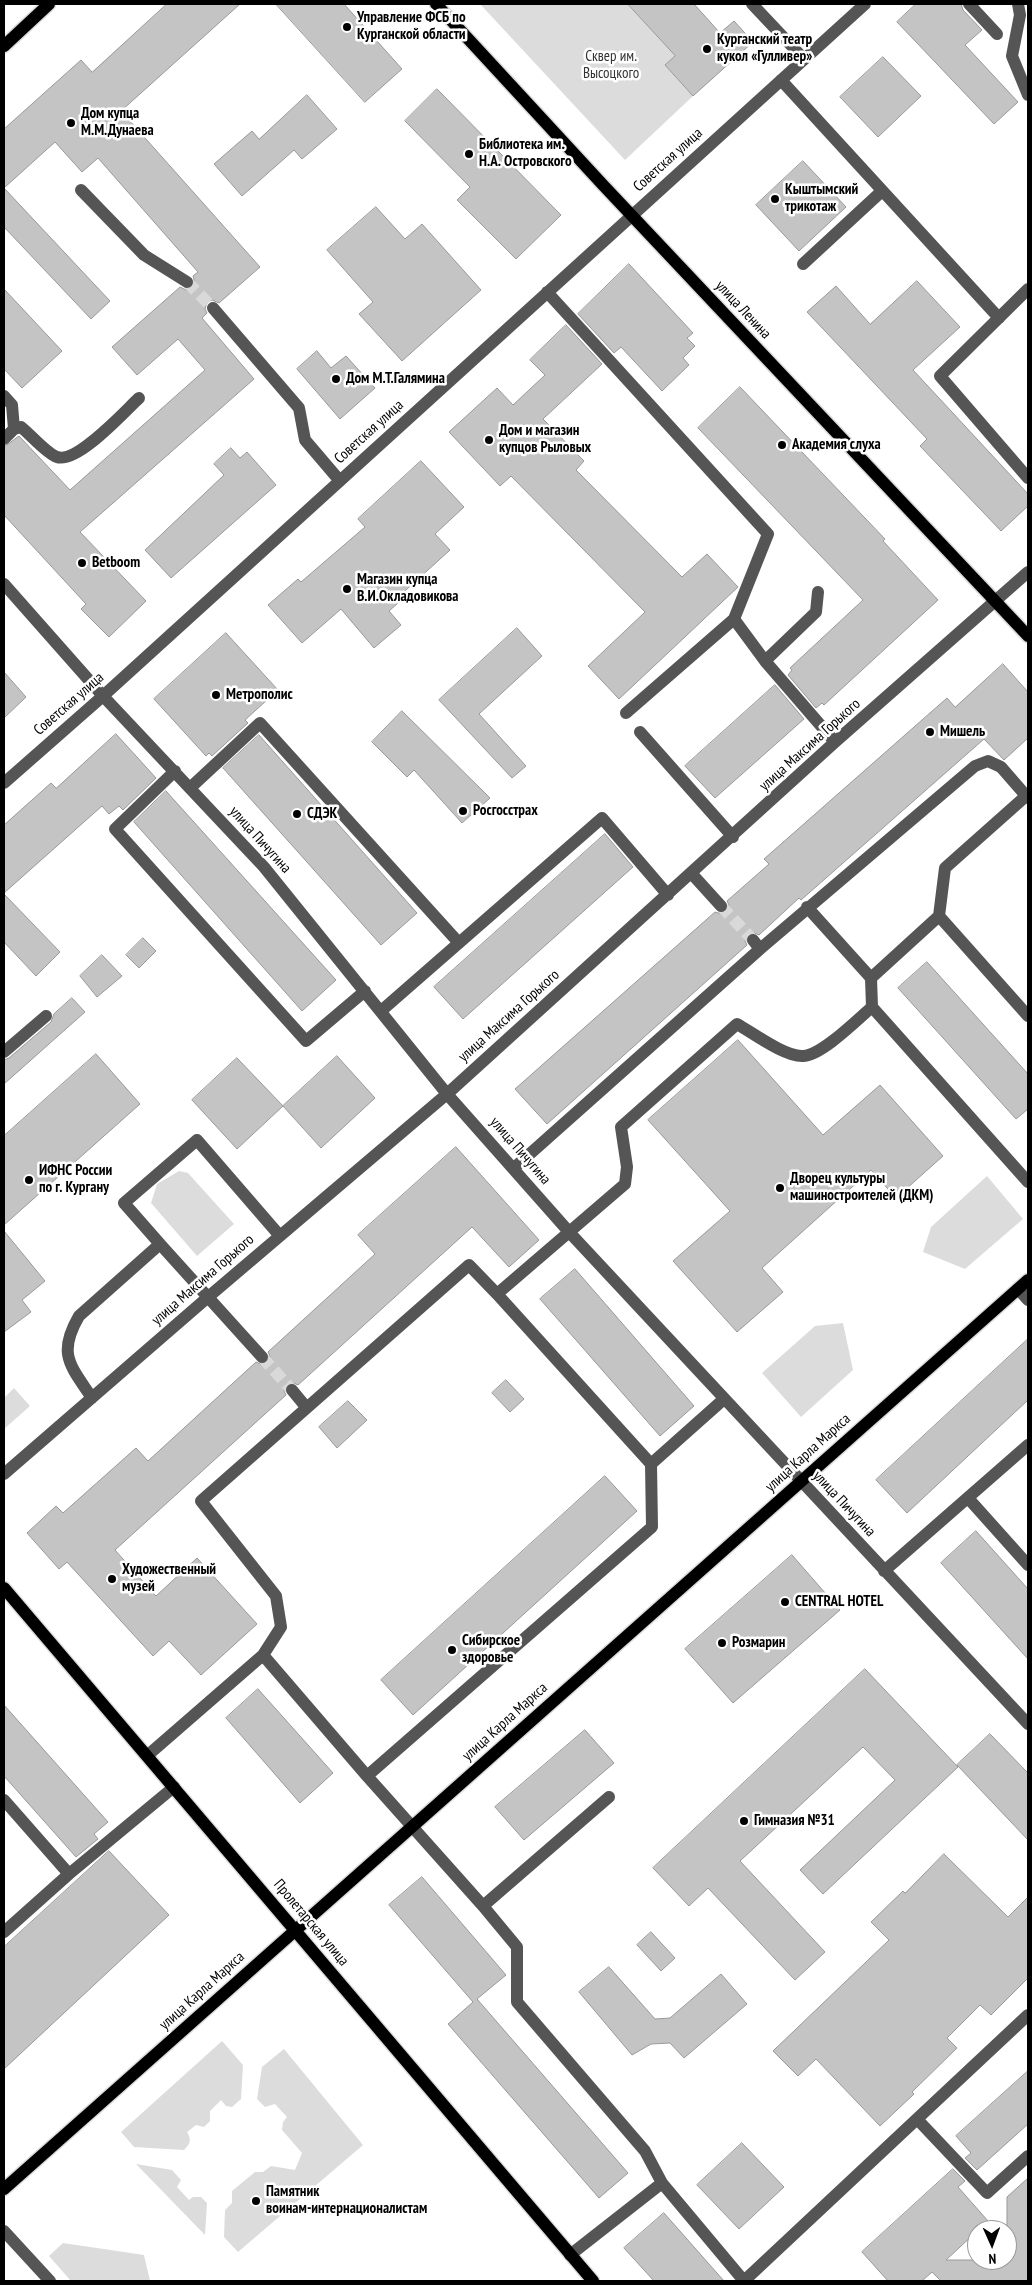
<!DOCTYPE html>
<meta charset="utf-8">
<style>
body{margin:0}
#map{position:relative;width:1032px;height:2285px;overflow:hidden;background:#fff;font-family:"PT Sans Narrow",sans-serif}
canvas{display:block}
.frame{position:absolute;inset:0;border:5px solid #000;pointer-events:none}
.north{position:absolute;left:967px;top:2220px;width:50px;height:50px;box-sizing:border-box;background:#fff;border:1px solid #999;border-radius:50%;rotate:178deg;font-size:14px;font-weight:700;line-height:20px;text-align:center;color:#000}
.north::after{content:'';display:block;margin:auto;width:18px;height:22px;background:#000;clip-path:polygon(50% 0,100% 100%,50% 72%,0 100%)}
</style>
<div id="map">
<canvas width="1032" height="2285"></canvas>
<div class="frame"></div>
<div class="north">N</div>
</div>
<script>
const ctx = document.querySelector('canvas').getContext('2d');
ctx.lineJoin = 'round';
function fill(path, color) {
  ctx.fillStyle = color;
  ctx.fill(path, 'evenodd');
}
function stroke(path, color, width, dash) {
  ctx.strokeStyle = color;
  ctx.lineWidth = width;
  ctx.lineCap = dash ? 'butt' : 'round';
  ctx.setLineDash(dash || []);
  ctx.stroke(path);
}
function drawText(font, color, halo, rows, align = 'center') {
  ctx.font = font + ' "PT Sans Narrow",sans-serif';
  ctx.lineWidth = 5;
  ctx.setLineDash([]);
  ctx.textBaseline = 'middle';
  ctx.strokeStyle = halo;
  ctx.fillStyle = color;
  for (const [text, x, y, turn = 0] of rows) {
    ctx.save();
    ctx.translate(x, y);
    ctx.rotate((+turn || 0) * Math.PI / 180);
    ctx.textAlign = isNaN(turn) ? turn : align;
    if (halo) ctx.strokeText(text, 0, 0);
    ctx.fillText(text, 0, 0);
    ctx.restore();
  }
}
const green = new Path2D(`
 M 480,4 L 628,4 L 675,56 L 665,65 L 693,96 L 625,160 Z
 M 179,1171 L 188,1173 L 234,1224 L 197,1256 L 151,1203 L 157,1184 Z
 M 987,1176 L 1023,1219 L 965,1269 L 923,1252 L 931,1227 Z
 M 843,1323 L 853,1370 L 801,1417 L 762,1373 L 815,1326 Z
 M 14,1388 L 30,1406 L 4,1429 L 4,1398 Z
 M 222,2041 L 243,2065 L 241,2099 L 232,2107 L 226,2106 L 221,2100 L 210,2111 L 210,2121 L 204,2127 L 196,2125 L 187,2132 C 192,2140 190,2144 184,2150 L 134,2147 L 121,2132 Z
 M 284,2049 L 363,2145 L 238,2252 L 224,2237 L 225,2210 L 232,2203 L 232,2191 L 255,2172 L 263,2172 L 271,2166 L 295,2170 L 302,2153 L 282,2130 L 283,2122 L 287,2117 L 275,2104 L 265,2107 L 257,2099 L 262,2067 Z
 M 136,2164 L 172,2170 L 181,2180 L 177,2187 L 189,2200 L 193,2197 L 201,2197 L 207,2203 L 205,2235 Z
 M 63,2243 L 144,2255 L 150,2281 L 71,2281 L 49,2256 Z`);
const building = new Path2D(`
 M 167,4 L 240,4 L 121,111 L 260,267 L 219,303 L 212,300 L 207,302 L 205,309 L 207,313 L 202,318 L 254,379 L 80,532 L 146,601 L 109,637 L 81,609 L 86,604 L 4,515 L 4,447 L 19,436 L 70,490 L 205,370 L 178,339 L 137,375 L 112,347 L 180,287 L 186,290 L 191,289 L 195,283 L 193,276 L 198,272 L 98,158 L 82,172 L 55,142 L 4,188 L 4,129 L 81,60 L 92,72 Z
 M 276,4 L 344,4 L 402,69 L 365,102 Z
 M 628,4 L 694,4 L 720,33 L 734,21 L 753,42 L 693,96 L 665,65 L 675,56 Z
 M 916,4 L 961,4 L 963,10 L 982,30 L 965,45 L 1018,102 L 994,124 L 897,22 Z
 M 883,57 L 921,96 L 878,137 L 840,97 Z
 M 437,89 L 561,215 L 516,259 L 457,200 L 470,187 L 405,121 Z
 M 307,95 L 337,129 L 302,159 L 294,150 L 242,196 L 214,164 L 252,131 L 259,139 Z
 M 803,161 L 846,207 L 799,251 L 756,205 Z
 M 4,188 L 110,301 L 91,319 L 4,227 Z
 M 376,207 L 405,239 L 422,224 L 481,290 L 402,361 L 359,314 L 373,302 L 327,250 Z
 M 629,264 L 693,333 L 687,338 L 695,346 L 683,358 L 689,365 L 662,391 L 621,347 L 614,353 L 578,314 Z
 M 917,281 L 960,327 L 913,370 L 1028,494 L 1028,506 L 1001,531 L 920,446 L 927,439 L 807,312 L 836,286 L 870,324 Z
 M 4,289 L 62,351 L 22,388 L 4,369 Z
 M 566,325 L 602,364 L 543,419 L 584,461 L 576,470 L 682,577 L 707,554 L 738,587 L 619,699 L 588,666 L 645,612 L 511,476 L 500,486 L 449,432 L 497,388 L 513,405 L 545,375 L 530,360 Z
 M 317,351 L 331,368 L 346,356 L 375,388 L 340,419 L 297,369 Z
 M 740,387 L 885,539 L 883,541 L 938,600 L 824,705 L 822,703 L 816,708 L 788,675 L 792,670 L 790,668 L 863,600 L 698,428 Z
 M 231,448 L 240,458 L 247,452 L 276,485 L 171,578 L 145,550 L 224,475 L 214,464 Z
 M 421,461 L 464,507 L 435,534 L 450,550 L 395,600 L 398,603 L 389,611 L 401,625 L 374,648 L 341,609 L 302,643 L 268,605 L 298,579 L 301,582 L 365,527 L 358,519 Z
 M 517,628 L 542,656 L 479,714 L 526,766 L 512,778 L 439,700 Z
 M 226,633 L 278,690 L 245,720 L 248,723 L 212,756 L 209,753 L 206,756 L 154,699 Z
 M 1003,664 L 1028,692 L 1028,738 L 1004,760 L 984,739 L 801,900 L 799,898 L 759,935 L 752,932 L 748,934 L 745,941 L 747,945 L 547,1124 L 515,1089 L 715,912 L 722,914 L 727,912 L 729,905 L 727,901 L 769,864 L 764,859 L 947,698 L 955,707 Z
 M 4,672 L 26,697 L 4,718 Z
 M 775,685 L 804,719 L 715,798 L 685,766 Z
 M 402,711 L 490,798 L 462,823 L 414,770 L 407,777 L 372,742 Z
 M 116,734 L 156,778 L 123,810 L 119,806 L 109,814 L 102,806 L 4,893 L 4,825 L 51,783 L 56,788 Z
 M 259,735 L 417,913 L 381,945 L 223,768 Z
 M 166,791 L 336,980 L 302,1011 L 134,822 Z
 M 605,834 L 633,867 L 463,1019 L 434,987 Z
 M 4,894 L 60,952 L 36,976 L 4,942 Z
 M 143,938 L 156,951 L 139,968 L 126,955 Z
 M 102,955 L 122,976 L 97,997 L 80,976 Z
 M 927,962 L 1028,1074 L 1028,1109 L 1016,1119 L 898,988 Z
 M 72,998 L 85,1012 L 4,1084 L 4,1060 L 9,1058 L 51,1022 L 54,1014 Z
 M 738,1040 L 823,1135 L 880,1085 L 943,1156 L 896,1198 L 871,1170 L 762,1268 L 783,1292 L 737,1332 L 673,1261 L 730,1211 L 648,1120 Z
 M 96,1054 L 140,1104 L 4,1225 L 4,1136 Z
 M 337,1056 L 375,1098 L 321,1148 L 283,1106 Z
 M 237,1058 L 283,1106 L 237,1149 L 192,1100 Z
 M 456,1147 L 539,1240 L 509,1267 L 472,1227 L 298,1385 L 291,1382 L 286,1384 L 284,1391 L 286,1395 L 115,1550 L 156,1596 L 197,1558 L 257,1624 L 201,1675 L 169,1641 L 153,1656 L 67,1562 L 59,1569 L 27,1533 L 56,1506 L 63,1513 L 136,1448 L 148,1461 L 256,1362 L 263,1365 L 268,1363 L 270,1356 L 268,1352 L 375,1254 L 358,1235 Z
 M 4,1231 L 45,1281 L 22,1300 L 31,1312 L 4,1332 Z
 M 575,1269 L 694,1406 L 660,1436 L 540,1299 Z
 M 1028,1339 L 1028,1400 L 907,1513 L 876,1480 Z
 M 506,1380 L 524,1399 L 510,1412 L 492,1393 Z
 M 348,1401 L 367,1420 L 337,1448 L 319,1427 Z
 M 605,1476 L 637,1511 L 413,1715 L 381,1680 Z
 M 976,1531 L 1028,1589 L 1028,1659 L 941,1563 Z
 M 792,1555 L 840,1610 L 733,1703 L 685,1649 Z
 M 865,1669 L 958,1767 L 823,1894 L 800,1870 L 895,1780 L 863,1747 L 740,1861 L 825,1952 L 795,1980 L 708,1888 L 689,1906 L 653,1868 Z
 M 258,1689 L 333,1773 L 300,1803 L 226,1718 Z
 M 4,1705 L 108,1822 L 94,1834 L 98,1839 L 76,1857 L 4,1776 Z
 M 585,1730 L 614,1763 L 524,1840 L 495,1807 Z
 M 990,1734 L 1028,1773 L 1028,1840 L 957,1765 Z
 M 109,1851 L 169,1915 L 4,2069 L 4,1947 Z
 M 944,1854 L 1008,1917 L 1028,1897 L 1028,1978 L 991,2015 L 980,2005 L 947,2038 L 957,2048 L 912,2092 L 914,2094 L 880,2126 L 816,2059 L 798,2076 L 773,2051 L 889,1940 L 871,1922 L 903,1891 L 905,1893 Z
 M 422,1877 L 506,1975 L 477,1999 L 628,2173 L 599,2198 L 448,2024 L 473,2002 L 389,1905 Z
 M 651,1932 L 675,1958 L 661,1971 L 637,1945 Z
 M 609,1967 L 655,2019 L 670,2018 L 721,1974 L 747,2004 L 684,2058 L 670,2043 L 651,2044 L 632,2055 L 579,1992 Z
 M 1028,2071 L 1028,2124 L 977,2170 L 965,2158 L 971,2153 L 956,2136 Z
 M 742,2143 L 784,2187 L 739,2229 L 697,2185 Z
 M 953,2169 L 965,2181 L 958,2187 L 988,2221 L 946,2260 L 1007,2260 L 1007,2197 L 1028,2178 L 1028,2281 L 941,2281 L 932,2272 L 922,2281 L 888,2281 L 862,2252 Z
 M 664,2213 L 724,2281 L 654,2281 L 624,2248 Z`);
const minorTunnel = new Path2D(`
 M 187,282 L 213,308
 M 721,906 L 753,940
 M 262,1357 L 292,1390`);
const minor = new Path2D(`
 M 752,4 L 804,59
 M 969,4 L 997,34
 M 1018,4 L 1020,15 L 1012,56 L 1028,95
 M 781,80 L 999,318
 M 81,190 L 144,255 L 187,282
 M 803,264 L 882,191
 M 1028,289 L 940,376 L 1028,478
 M 547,292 L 768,534 L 734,619 L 626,713
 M 213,308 L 299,408 L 305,440 L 340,481
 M 4,396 L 12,405 L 14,429
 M 4,439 L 14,429 L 21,427 C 30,434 47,454 57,457 C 77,464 124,412 139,398
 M 4,584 L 103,696 L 264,867 L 447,1094 L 570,1233 L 1028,1724
 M 734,619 L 765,661 L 835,742
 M 765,661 L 816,612 L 818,592
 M 640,732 L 733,837
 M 175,771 L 115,829 L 306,1041 L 365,991
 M 4,783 L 103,696 L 865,4
 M 190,788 L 260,723 L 459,943
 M 1026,796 L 945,868 L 939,916 L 871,978 L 872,1007 L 1028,1182
 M 692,874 L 721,906
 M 807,907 L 871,978
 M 939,916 L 1028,1016
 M 753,940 L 760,949 L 975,766 L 988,761 L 1001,767 L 1028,798
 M 381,1011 L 602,818 L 668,895
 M 4,1052 L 46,1016
 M 514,1168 L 760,949
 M 160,1244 L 262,1357
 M 1018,1289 L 1028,1300
 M 292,1390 L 306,1407
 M 92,1398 C 70,1365 57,1354 79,1316 L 160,1244 L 124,1203 L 197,1140 L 280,1236
 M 651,1464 L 724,1399
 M 4,1474 L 207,1298 L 447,1094 L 835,742 L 1028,572
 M 968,1498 L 1028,1565
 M 884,1571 L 1028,1445
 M 263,1655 L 367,1776 L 652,1527 L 651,1464 L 497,1294
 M 148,1755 L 263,1655 L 281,1627 L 276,1596 L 201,1501 L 469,1265 L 497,1294 L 625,1184 L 627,1167 L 621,1127 L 737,1024 C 753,1033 785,1057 803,1056 C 821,1056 858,1019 872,1007
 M 367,1776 L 483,1906
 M 4,1800 L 69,1874
 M 4,1932 L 69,1874 L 174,1787
 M 917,2119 L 987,2193 L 1028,2156
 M 662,2183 L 744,2281 L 1028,2015
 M 4,2231 L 50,2281
 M 570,2255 L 662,2183 L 645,2151 L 517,2002 L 517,1947 L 483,1906 L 609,1797`);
const major = new Path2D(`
 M 436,4 L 603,185 L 1028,636
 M 4,46 L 49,4
 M 4,1588 L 593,2281
 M 4,2189 L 1028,1280`);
const markers = [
 [347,27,5,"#000"],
 [707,49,5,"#000"],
 [71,123,5,"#000"],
 [469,154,5,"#000"],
 [775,199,5,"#000"],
 [336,379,5,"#000"],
 [489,440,5,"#000"],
 [782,445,5,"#000"],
 [82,563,5,"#000"],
 [347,589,5,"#000"],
 [216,695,5,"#000"],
 [930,732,5,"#000"],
 [463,811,5,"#000"],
 [297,814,5,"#000"],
 [29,1180,5,"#000"],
 [780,1188,5,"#000"],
 [112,1579,5,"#000"],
 [785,1602,5,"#000"],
 [722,1643,5,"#000"],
 [452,1650,5,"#000"],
 [744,1821,5,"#000"],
 [256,2201,5,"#000"]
];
const poiNames = [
 ["Управление ФСБ по",357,18],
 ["Курганской области",357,35],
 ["Курганский театр",717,40],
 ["кукол «Гулливер»",717,57],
 ["Дом купца",81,114],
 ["М.М.Дунаева",81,131],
 ["Библиотека им.",479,145],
 ["Н.А. Островского",479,162],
 ["Кыштымский",785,190],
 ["трикотаж",785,207],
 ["Дом М.Т.Галямина",346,379],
 ["Дом и магазин",499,431],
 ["купцов Рыловых",499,448],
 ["Академия слуха",792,445],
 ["Betboom",92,563],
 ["Магазин купца",357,580],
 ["В.И.Окладовикова",357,597],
 ["Метрополис",226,695],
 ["Мишель",940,732],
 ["Росгосстрах",473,811],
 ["СДЭК",307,814],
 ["ИФНС России",39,1171],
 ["по г. Кургану",39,1188],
 ["Дворец культуры",790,1179],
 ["машиностроителей (ДКМ)",790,1196],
 ["Художественный",122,1570],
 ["музей",122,1587],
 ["СENTRAL HOTEL",795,1602],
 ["Сибирское",462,1641],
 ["здоровье",462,1658],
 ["Розмарин",732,1643],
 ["Гимназия №31",754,1821],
 ["Памятник",266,2192],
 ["воинам-интернационалистам",266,2209]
];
const parkNames = [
 ["Сквер им.",611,57],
 ["Высоцкого",611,74]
];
const streetNames = [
 ["Советская улица",668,160,-42],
 ["улица Ленина",743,310,47],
 ["Советская улица",369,432,-42],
 ["Советская улица",69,704,-41],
 ["улица Максима Горького",810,745,-42],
 ["улица Пичугина",260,840,48],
 ["улица Максима Горького",509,1016,-42],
 ["улица Пичугина",520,1151,49],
 ["улица Максима Горького",203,1280,-41],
 ["улица Карла Маркса",808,1453,-42],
 ["улица Пичугина",844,1504,47],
 ["улица Карла Маркса",505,1722,-42],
 ["Пролетарская улица",311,1923,50],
 ["улица Карла Маркса",202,1991,-42]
];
fill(green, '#dcdcdc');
fill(building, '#c4c4c4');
stroke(building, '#999', 1);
stroke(minorTunnel, '#d9d9d9', 12, [12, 6]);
stroke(major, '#dbdbdb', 15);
stroke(minor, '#555', 12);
stroke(major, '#000', 12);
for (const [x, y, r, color] of markers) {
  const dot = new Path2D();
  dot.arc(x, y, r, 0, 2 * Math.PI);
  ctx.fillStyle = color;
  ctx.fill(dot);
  stroke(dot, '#fff', 2);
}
drawText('bold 15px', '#000', '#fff', poiNames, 'left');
drawText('15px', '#333', '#fff', parkNames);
drawText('15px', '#000', '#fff', streetNames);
</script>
